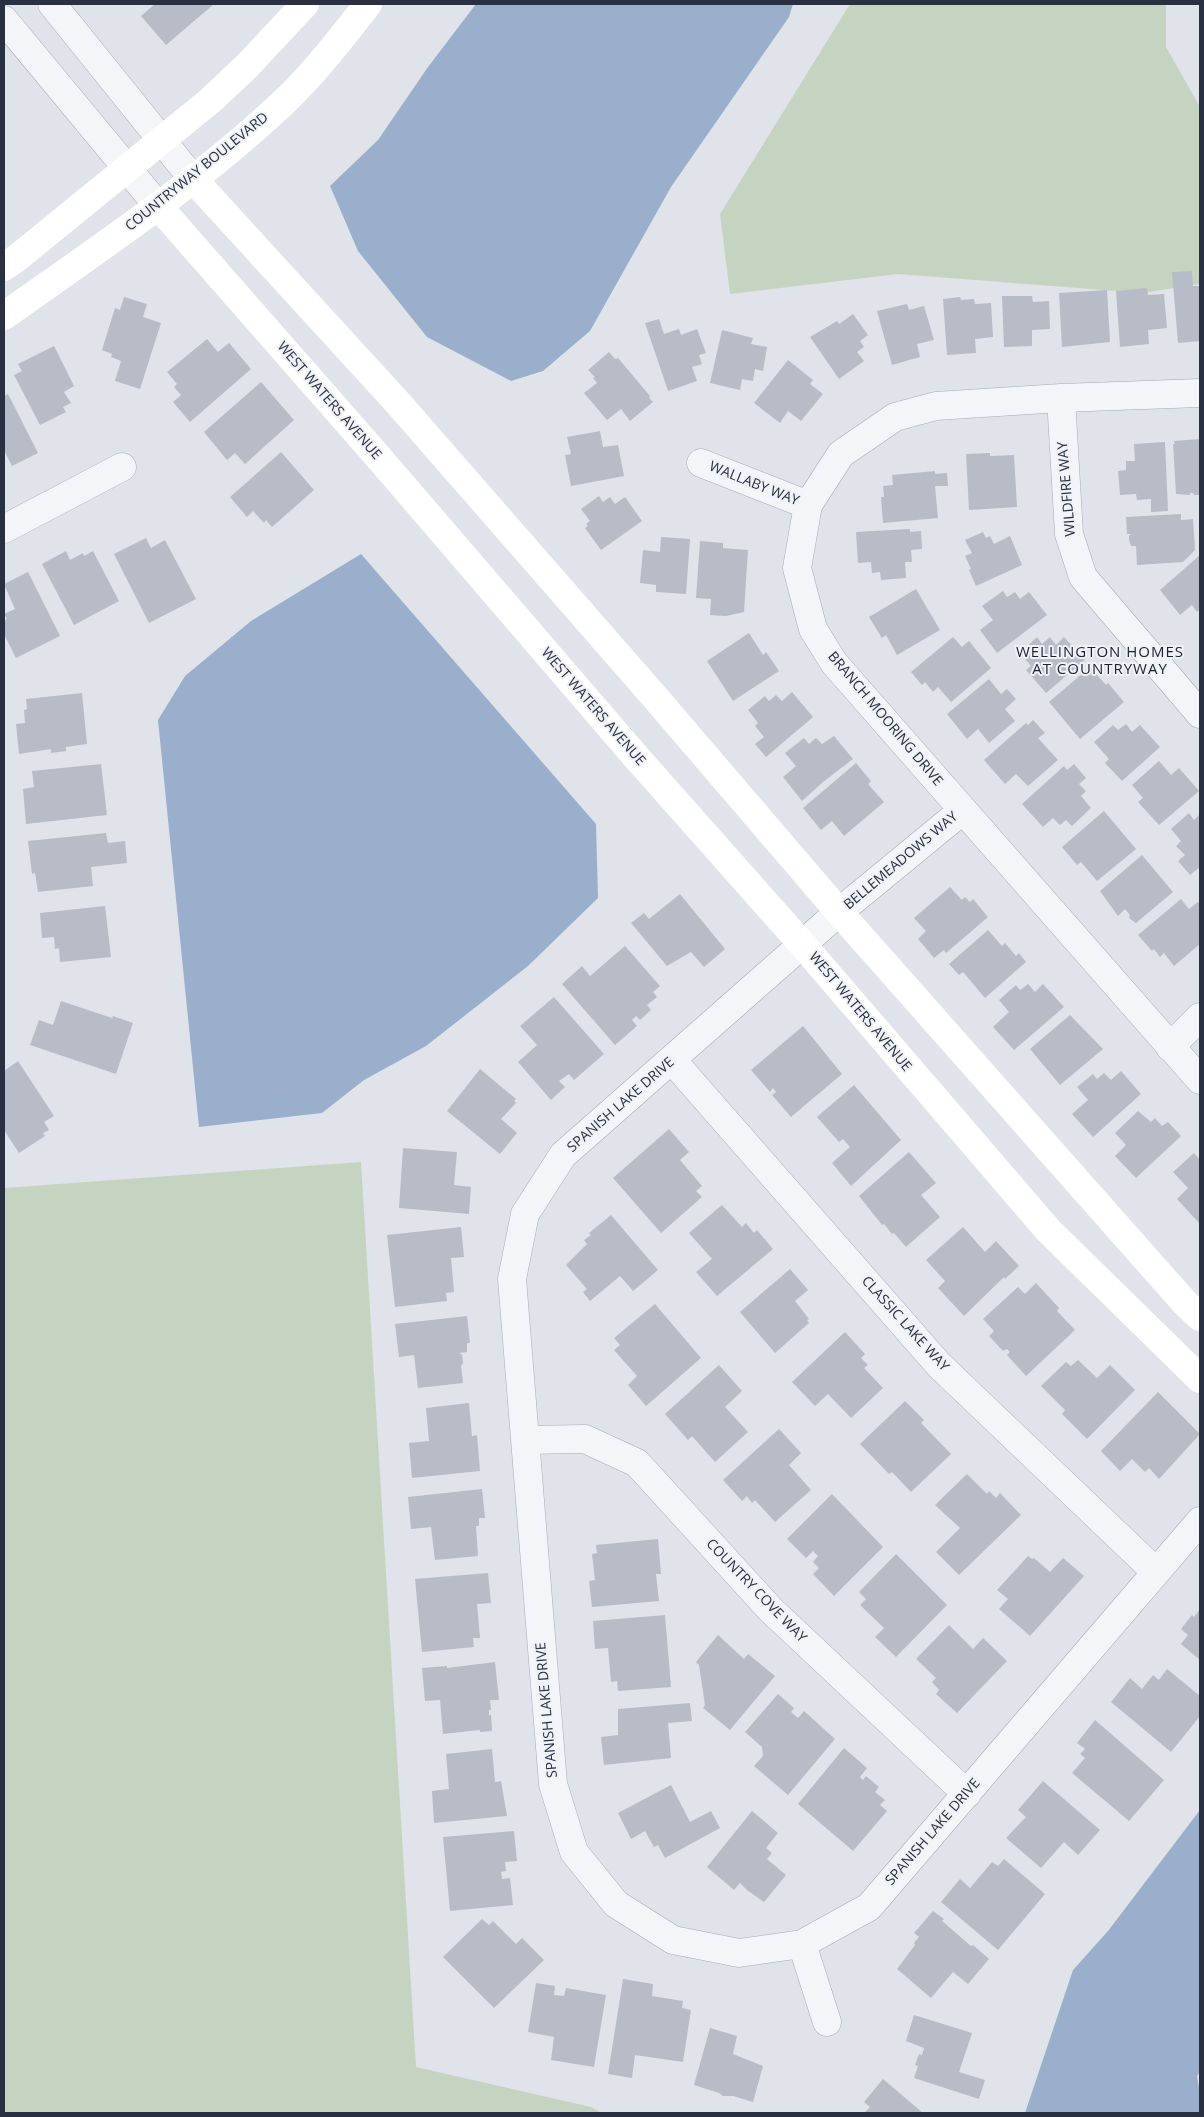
<!DOCTYPE html>
<style>
body{margin:0}
#map{position:relative;width:1204px;height:2117px;overflow:hidden;background:#e0e3ea;font-family:"Open Sans",sans-serif}
canvas{display:block}
.frame{position:absolute;inset:0;border:5px solid #283042;pointer-events:none}
</style>
<div id="map">
<canvas width="1204" height="2117"></canvas>
<div class="frame"></div>
</div>
<script>
const ctx = document.querySelector('canvas').getContext('2d');
ctx.lineJoin = 'round';
function fill(path, color) {
  ctx.fillStyle = color;
  ctx.fill(path, 'evenodd');
}
function stroke(path, color, width, dash) {
  ctx.strokeStyle = color;
  ctx.lineWidth = width;
  ctx.lineCap = dash ? 'butt' : 'round';
  ctx.setLineDash(dash || []);
  ctx.stroke(path);
}
function drawText(font, color, halo, rows, align = 'center') {
  ctx.font = font + ' "Open Sans",sans-serif';
  ctx.lineWidth = 4;
  ctx.setLineDash([]);
  ctx.textBaseline = 'middle';
  ctx.strokeStyle = halo;
  ctx.fillStyle = color;
  for (const [text, x, y, turn = 0] of rows) {
    ctx.save();
    ctx.translate(x, y);
    ctx.rotate((+turn || 0) * Math.PI / 180);
    ctx.textAlign = isNaN(turn) ? turn : align;
    if (halo) ctx.strokeText(text, 0, 0);
    ctx.fillText(text, 0, 0);
    ctx.restore();
  }
}
const green = new Path2D(`
 M 850,4 L 1166,4 L 1166,47 L 1200,107 L 1200,284 L 1142,293 L 898,274 L 730,294 L 720,214 Z
 M 361,1162 L 416,2067 L 591,2107 L 602,2113 L 4,2113 L 4,1188 Z`);
const water = new Path2D(`
 M 476,4 L 793,4 L 789,17 L 671,187 L 590,331 L 543,371 L 511,381 L 427,337 L 358,251 L 330,186 L 378,140 L 428,67 Z
 M 361,554 L 596,824 L 598,898 L 528,966 L 426,1046 L 364,1080 L 322,1113 L 199,1127 L 158,720 L 185,676 L 251,621 Z
 M 1200,1810 L 1200,2072 L 1197,2076 L 1200,2094 L 1200,2113 L 1025,2113 L 1073,1970 L 1108,1931 Z`);
const building = new Path2D(`
 M 155,4 L 214,4 L 166,45 L 141,16 Z
 M 1192,271 L 1193,286 L 1200,286 L 1200,341 L 1178,343 L 1172,272 Z
 M 1147,288 L 1148,295 L 1164,294 L 1167,328 L 1148,330 L 1149,344 L 1120,347 L 1116,291 Z
 M 1107,290 L 1110,342 L 1062,347 L 1059,293 Z
 M 1002,296 L 1032,296 L 1033,302 L 1049,301 L 1050,329 L 1032,330 L 1032,346 L 1004,347 Z
 M 124,297 L 147,304 L 143,317 L 161,323 L 140,389 L 115,381 L 121,361 L 111,357 L 112,354 L 102,350 L 115,308 L 120,310 Z
 M 960,297 L 961,300 L 974,299 L 975,304 L 991,303 L 993,337 L 975,339 L 976,353 L 947,355 L 943,299 Z
 M 907,304 L 909,310 L 924,306 L 934,340 L 917,344 L 920,357 L 892,365 L 877,311 Z
 M 853,314 L 868,335 L 860,341 L 864,347 L 857,352 L 864,361 L 839,379 L 810,337 L 837,321 L 839,324 Z
 M 659,319 L 664,334 L 679,329 L 681,335 L 697,329 L 706,353 L 699,355 L 702,364 L 692,367 L 697,381 L 668,391 L 645,323 Z
 M 722,330 L 753,338 L 751,344 L 767,347 L 763,371 L 755,369 L 753,381 L 742,379 L 740,390 L 710,383 Z
 M 207,339 L 218,352 L 229,343 L 251,369 L 190,422 L 173,402 L 181,395 L 174,387 L 177,384 L 167,372 Z
 M 54,346 L 74,386 L 64,392 L 71,403 L 63,407 L 66,412 L 40,425 L 14,375 L 22,371 L 18,364 Z
 M 609,352 L 615,359 L 618,358 L 650,396 L 649,398 L 653,402 L 630,421 L 621,409 L 607,420 L 584,393 L 597,383 L 593,378 L 595,377 L 588,370 Z
 M 788,360 L 813,380 L 810,384 L 823,394 L 801,421 L 788,411 L 780,423 L 754,403 Z
 M 261,382 L 294,420 L 245,464 L 235,453 L 227,460 L 204,432 Z
 M 8,394 L 38,453 L 12,466 L 4,450 L 4,396 Z
 M 600,431 L 603,447 L 618,445 L 624,476 L 571,486 L 565,455 L 571,454 L 567,437 Z
 M 1200,439 L 1200,495 L 1194,495 L 1193,493 L 1190,493 L 1190,495 L 1176,494 L 1173,444 L 1175,444 L 1174,441 Z
 M 1165,442 L 1168,511 L 1151,512 L 1151,499 L 1137,500 L 1136,494 L 1120,495 L 1118,471 L 1126,470 L 1126,461 L 1135,461 L 1134,444 Z
 M 281,452 L 314,490 L 272,527 L 266,520 L 264,523 L 253,511 L 247,517 L 230,497 Z
 M 990,453 L 990,456 L 1014,455 L 1017,507 L 969,510 L 966,454 Z
 M 935,471 L 935,474 L 947,473 L 948,486 L 935,486 L 938,518 L 883,523 L 881,497 L 884,497 L 883,486 L 893,485 L 892,475 Z
 M 599,496 L 603,502 L 610,497 L 615,504 L 625,497 L 642,521 L 601,550 L 585,528 L 588,526 L 586,524 L 590,521 L 581,509 Z
 M 1181,514 L 1181,520 L 1193,519 L 1195,550 L 1183,562 L 1137,565 L 1136,546 L 1131,546 L 1129,540 L 1129,536 L 1131,534 L 1127,534 L 1126,517 Z
 M 910,529 L 910,532 L 921,531 L 922,549 L 911,550 L 912,562 L 905,562 L 906,578 L 881,580 L 880,572 L 872,573 L 871,562 L 858,563 L 856,532 Z
 M 983,532 L 986,538 L 990,536 L 994,544 L 1010,536 L 1022,565 L 976,586 L 969,570 L 971,569 L 965,556 L 972,553 L 965,540 Z
 M 661,537 L 690,539 L 686,594 L 656,592 L 656,585 L 640,583 L 643,550 L 660,552 Z
 M 146,538 L 151,548 L 165,540 L 196,599 L 149,623 L 114,554 Z
 M 700,541 L 723,543 L 723,548 L 748,550 L 744,612 L 726,616 L 710,615 L 711,599 L 696,598 Z
 M 66,551 L 70,560 L 83,553 L 84,556 L 93,551 L 119,601 L 74,625 L 42,564 Z
 M 1200,555 L 1200,609 L 1197,612 L 1192,605 L 1180,615 L 1160,590 Z
 M 28,572 L 60,636 L 16,658 L 4,634 L 4,621 L 7,619 L 4,614 L 15,609 L 4,584 Z
 M 916,589 L 940,630 L 897,655 L 886,635 L 882,638 L 869,617 Z
 M 1003,591 L 1007,597 L 1015,592 L 1020,599 L 1029,592 L 1047,615 L 997,653 L 980,630 L 993,620 L 982,606 Z
 M 749,633 L 763,655 L 766,652 L 779,671 L 733,701 L 707,661 Z
 M 953,637 L 962,647 L 969,641 L 991,668 L 951,702 L 938,687 L 933,692 L 925,682 L 922,685 L 911,672 Z
 M 1037,637 L 1042,644 L 1050,637 L 1056,645 L 1064,637 L 1085,660 L 1046,693 L 1026,670 L 1031,666 L 1020,653 Z
 M 1090,667 L 1106,685 L 1108,683 L 1124,702 L 1080,739 L 1049,702 Z
 M 989,679 L 1001,694 L 1007,689 L 1016,699 L 1005,709 L 1015,721 L 989,743 L 978,729 L 967,739 L 947,714 Z
 M 792,692 L 813,717 L 766,757 L 755,744 L 764,737 L 755,726 L 758,723 L 748,710 L 765,696 L 769,701 L 776,695 L 782,701 Z
 M 82,693 L 87,744 L 66,747 L 66,751 L 51,753 L 51,749 L 19,754 L 16,724 L 25,723 L 24,710 L 27,709 L 26,699 Z
 M 1033,720 L 1045,733 L 1038,738 L 1058,760 L 1028,786 L 1016,774 L 1005,784 L 984,760 L 1026,723 L 1028,725 Z
 M 1126,724 L 1132,732 L 1140,725 L 1160,747 L 1122,781 L 1105,763 L 1109,759 L 1094,742 L 1113,725 L 1118,730 Z
 M 834,736 L 853,759 L 823,782 L 802,801 L 783,777 L 796,766 L 785,753 L 804,738 L 809,744 L 816,738 L 822,744 Z
 M 1159,761 L 1171,775 L 1179,768 L 1199,791 L 1159,825 L 1138,802 L 1143,798 L 1132,785 Z
 M 856,763 L 871,781 L 868,784 L 884,802 L 844,836 L 832,821 L 821,830 L 803,808 Z
 M 101,764 L 107,815 L 26,824 L 23,789 L 34,787 L 32,771 Z
 M 1074,764 L 1086,778 L 1079,784 L 1086,791 L 1081,796 L 1091,808 L 1072,826 L 1066,820 L 1060,825 L 1053,818 L 1043,827 L 1022,804 L 1064,766 L 1067,770 Z
 M 1104,811 L 1136,849 L 1097,881 L 1081,862 L 1077,865 L 1062,847 Z
 M 1189,813 L 1194,820 L 1200,814 L 1200,867 L 1190,875 L 1178,861 L 1185,855 L 1176,846 L 1181,841 L 1171,829 Z
 M 106,833 L 108,843 L 125,841 L 127,863 L 91,867 L 93,886 L 38,892 L 35,873 L 32,874 L 28,841 Z
 M 1142,855 L 1173,892 L 1136,923 L 1129,918 L 1130,915 L 1125,909 L 1118,916 L 1100,891 Z
 M 950,887 L 962,900 L 965,897 L 970,902 L 973,899 L 988,917 L 946,953 L 944,950 L 934,958 L 918,939 L 926,931 L 914,918 Z
 M 680,894 L 725,949 L 704,967 L 691,952 L 667,966 L 631,923 L 644,913 L 649,919 Z
 M 1181,899 L 1189,909 L 1198,902 L 1200,905 L 1200,944 L 1174,966 L 1164,953 L 1160,957 L 1154,949 L 1152,951 L 1138,935 Z
 M 105,906 L 111,957 L 60,962 L 59,948 L 55,949 L 54,937 L 42,938 L 40,913 Z
 M 988,930 L 1002,946 L 1005,943 L 1016,956 L 1019,953 L 1026,962 L 985,998 L 963,972 L 959,975 L 949,964 Z
 M 625,946 L 660,986 L 653,992 L 657,997 L 647,1005 L 651,1010 L 640,1020 L 636,1016 L 632,1020 L 637,1026 L 615,1045 L 562,984 L 582,966 L 590,976 Z
 M 1028,984 L 1035,992 L 1043,984 L 1064,1007 L 1014,1050 L 993,1027 L 1009,1012 L 999,1000 L 1016,985 L 1020,990 Z
 M 554,997 L 604,1054 L 574,1080 L 569,1074 L 559,1081 L 565,1087 L 551,1100 L 518,1062 L 537,1045 L 520,1026 Z
 M 61,1001 L 112,1018 L 113,1016 L 133,1023 L 116,1074 L 30,1045 L 39,1020 L 53,1025 Z
 M 1070,1015 L 1103,1049 L 1060,1085 L 1030,1049 Z
 M 803,1026 L 842,1074 L 791,1117 L 772,1095 L 776,1092 L 773,1088 L 770,1092 L 751,1070 Z
 M 18,1061 L 54,1116 L 44,1122 L 49,1130 L 43,1133 L 45,1136 L 19,1153 L 4,1130 L 4,1071 Z
 M 480,1069 L 516,1099 L 514,1101 L 516,1103 L 501,1119 L 517,1133 L 500,1154 L 447,1111 Z
 M 1121,1071 L 1141,1094 L 1093,1137 L 1072,1114 L 1088,1100 L 1077,1087 L 1093,1074 L 1097,1079 L 1104,1073 L 1111,1080 Z
 M 854,1085 L 901,1140 L 851,1186 L 832,1163 L 850,1147 L 843,1139 L 839,1142 L 817,1117 Z
 M 1138,1111 L 1151,1122 L 1155,1118 L 1162,1126 L 1168,1122 L 1181,1136 L 1136,1178 L 1115,1156 L 1126,1145 L 1115,1133 Z
 M 669,1129 L 689,1152 L 680,1160 L 702,1186 L 696,1191 L 702,1197 L 661,1233 L 613,1178 Z
 M 403,1148 L 457,1152 L 454,1185 L 471,1187 L 469,1214 L 399,1208 Z
 M 909,1152 L 936,1183 L 921,1195 L 940,1217 L 906,1247 L 894,1233 L 892,1234 L 884,1224 L 882,1225 L 859,1196 Z
 M 1194,1153 L 1200,1160 L 1200,1224 L 1177,1199 L 1188,1188 L 1173,1172 Z
 M 722,1205 L 742,1227 L 746,1223 L 754,1233 L 757,1230 L 773,1249 L 717,1296 L 696,1272 L 712,1259 L 689,1233 Z
 M 611,1215 L 658,1270 L 633,1291 L 620,1276 L 590,1301 L 583,1292 L 587,1289 L 566,1265 L 587,1244 L 584,1240 L 591,1235 L 589,1233 Z
 M 461,1227 L 464,1257 L 451,1258 L 454,1292 L 446,1293 L 447,1301 L 395,1307 L 387,1235 Z
 M 963,1227 L 985,1252 L 996,1241 L 1019,1266 L 1005,1279 L 1004,1277 L 964,1316 L 938,1288 L 945,1281 L 926,1260 Z
 M 790,1269 L 808,1290 L 795,1301 L 809,1319 L 807,1320 L 809,1323 L 775,1353 L 740,1312 Z
 M 1036,1283 L 1059,1308 L 1057,1311 L 1075,1330 L 1026,1376 L 1007,1355 L 1010,1352 L 1007,1349 L 1003,1351 L 989,1336 L 994,1331 L 983,1319 L 1018,1287 L 1025,1294 Z
 M 655,1304 L 701,1358 L 646,1406 L 628,1385 L 637,1376 L 614,1350 L 620,1345 L 614,1338 Z
 M 467,1316 L 470,1343 L 467,1343 L 467,1352 L 459,1353 L 462,1355 L 463,1363 L 461,1366 L 463,1383 L 418,1388 L 414,1355 L 399,1357 L 395,1324 Z
 M 845,1332 L 865,1354 L 861,1358 L 868,1365 L 864,1368 L 883,1388 L 851,1418 L 828,1394 L 815,1406 L 792,1382 Z
 M 1078,1360 L 1097,1378 L 1110,1365 L 1135,1390 L 1087,1439 L 1062,1414 L 1065,1410 L 1041,1386 L 1066,1362 L 1071,1366 Z
 M 719,1365 L 742,1391 L 725,1407 L 748,1432 L 715,1462 L 692,1436 L 688,1440 L 665,1414 Z
 M 1158,1392 L 1200,1434 L 1159,1479 L 1149,1468 L 1145,1472 L 1132,1459 L 1120,1471 L 1101,1451 Z
 M 905,1401 L 924,1420 L 921,1423 L 951,1454 L 911,1492 L 892,1472 L 889,1474 L 860,1444 Z
 M 469,1403 L 472,1436 L 477,1435 L 480,1471 L 412,1478 L 409,1443 L 429,1441 L 426,1408 Z
 M 779,1429 L 801,1453 L 789,1465 L 811,1490 L 775,1522 L 755,1500 L 752,1503 L 747,1496 L 742,1501 L 723,1480 Z
 M 967,1474 L 987,1494 L 989,1491 L 996,1498 L 1000,1493 L 1021,1515 L 959,1575 L 936,1552 L 960,1528 L 935,1505 Z
 M 482,1489 L 485,1518 L 479,1518 L 479,1526 L 476,1526 L 478,1556 L 435,1560 L 431,1527 L 411,1529 L 408,1497 Z
 M 832,1494 L 883,1547 L 834,1596 L 813,1574 L 819,1568 L 813,1562 L 818,1556 L 813,1551 L 806,1558 L 787,1539 Z
 M 658,1539 L 661,1574 L 656,1574 L 659,1601 L 592,1607 L 589,1581 L 595,1580 L 592,1554 L 597,1553 L 596,1545 Z
 M 896,1554 L 947,1605 L 896,1657 L 875,1637 L 884,1628 L 860,1605 L 866,1599 L 859,1592 Z
 M 1028,1556 L 1032,1559 L 1034,1558 L 1050,1572 L 1063,1558 L 1084,1576 L 1030,1636 L 999,1609 L 1008,1599 L 997,1590 Z
 M 488,1573 L 491,1603 L 477,1604 L 480,1638 L 473,1638 L 474,1647 L 422,1652 L 415,1579 Z
 M 1200,1609 L 1200,1660 L 1181,1644 L 1188,1635 L 1181,1629 L 1192,1615 L 1194,1617 Z
 M 665,1615 L 671,1687 L 618,1691 L 617,1681 L 611,1682 L 608,1648 L 595,1649 L 593,1621 Z
 M 949,1625 L 973,1649 L 983,1638 L 1007,1661 L 957,1713 L 936,1694 L 939,1690 L 932,1682 L 936,1678 L 916,1659 Z
 M 718,1635 L 744,1659 L 748,1654 L 775,1676 L 730,1730 L 703,1708 L 705,1705 L 699,1665 L 696,1662 Z
 M 495,1662 L 499,1700 L 490,1700 L 491,1710 L 489,1710 L 489,1715 L 491,1715 L 492,1731 L 480,1732 L 480,1730 L 443,1734 L 440,1700 L 425,1701 L 422,1668 L 447,1666 L 447,1668 Z
 M 1167,1669 L 1200,1696 L 1200,1716 L 1171,1752 L 1111,1702 L 1130,1678 L 1142,1689 L 1153,1675 L 1159,1680 Z
 M 778,1694 L 794,1708 L 791,1712 L 798,1718 L 804,1711 L 835,1739 L 788,1795 L 754,1766 L 763,1756 L 762,1747 L 745,1732 Z
 M 690,1703 L 692,1721 L 668,1723 L 671,1758 L 604,1765 L 601,1737 L 618,1735 L 618,1709 Z
 M 1095,1720 L 1164,1780 L 1129,1821 L 1072,1773 L 1085,1758 L 1080,1754 L 1085,1749 L 1077,1743 Z
 M 844,1748 L 867,1768 L 860,1777 L 863,1780 L 866,1776 L 879,1787 L 875,1792 L 885,1800 L 880,1805 L 887,1811 L 853,1851 L 798,1804 Z
 M 492,1749 L 495,1782 L 501,1781 L 507,1816 L 434,1823 L 432,1791 L 449,1789 L 446,1754 Z
 M 1043,1781 L 1100,1830 L 1078,1855 L 1064,1842 L 1041,1868 L 1006,1838 L 1026,1817 L 1018,1810 Z
 M 671,1785 L 690,1822 L 711,1811 L 720,1828 L 665,1858 L 658,1845 L 654,1847 L 645,1831 L 631,1839 L 618,1813 Z
 M 752,1811 L 778,1833 L 766,1848 L 772,1853 L 767,1859 L 786,1875 L 764,1902 L 747,1890 L 740,1883 L 734,1890 L 707,1867 Z
 M 514,1831 L 517,1861 L 505,1862 L 506,1871 L 501,1872 L 502,1879 L 510,1878 L 513,1905 L 450,1911 L 443,1837 Z
 M 1004,1859 L 1045,1894 L 998,1950 L 941,1902 L 960,1879 L 970,1888 L 992,1862 L 998,1866 Z
 M 933,1911 L 944,1919 L 942,1921 L 971,1946 L 973,1945 L 989,1959 L 968,1984 L 953,1972 L 931,1998 L 897,1969 L 915,1945 L 914,1943 L 919,1937 L 914,1933 Z
 M 482,1919 L 489,1925 L 493,1921 L 516,1944 L 522,1938 L 544,1960 L 494,2008 L 443,1957 Z
 M 623,1979 L 653,1984 L 652,1996 L 683,2001 L 682,2008 L 691,2010 L 683,2062 L 635,2055 L 632,2078 L 608,2074 Z
 M 536,1983 L 555,1986 L 554,1995 L 564,1996 L 566,1988 L 606,1995 L 594,2067 L 551,2060 L 554,2037 L 528,2032 Z
 M 914,2015 L 972,2033 L 959,2072 L 985,2080 L 979,2099 L 914,2078 L 918,2066 L 915,2065 L 919,2054 L 922,2055 L 924,2048 L 906,2041 Z
 M 710,2028 L 737,2036 L 733,2054 L 763,2066 L 753,2102 L 733,2096 L 723,2096 L 719,2093 L 694,2085 Z
 M 883,2079 L 923,2113 L 864,2113 L 870,2107 L 864,2102 Z`);
const street = new Path2D(`
 M 52,4 L 193,179
 M 4,20 L 159,207
 M 1200,393 L 1061,398 L 936,406 L 895,417 L 841,454 L 808,505 L 797,568 L 813,629 L 834,663 L 1200,1080
 M 1061,398 L 1069,534 L 1083,577 L 1200,714
 M 701,463 L 808,505
 M 4,529 L 122,467
 M 963,810 L 839,912 L 563,1155 L 525,1214 L 512,1279 L 553,1784 L 574,1852 L 616,1904 L 673,1940 L 739,1953 L 802,1944 L 869,1907 L 1200,1521
 M 1170,1047 L 1200,1017
 M 672,1060 L 939,1365 L 1156,1572
 M 525,1440 L 585,1439 L 637,1463 L 770,1609 L 967,1794
 M 802,1944 L 827,2022`);
const secondary = new Path2D(`
 M 193,179 L 398,403 L 653,695 L 839,912 L 1185,1303 L 1200,1317
 M 159,207 L 373,451 L 637,758 L 802,944 L 1048,1230 L 1200,1379
 M 4,267 L 17,258 L 211,100 L 248,65 L 305,4
 M 4,316 C 101,247 201,181 287,99 C 317,70 343,36 368,4`);
const streetNames = [
 ["COUNTRYWAY BOULEVARD",197,172,-39],
 ["WEST WATERS AVENUE",329,401,49],
 ["WALLABY WAY",754,484,22],
 ["WILDFIRE WAY",1067,489,-95],
 ["WEST WATERS AVENUE",593,707,49],
 ["BRANCH MOORING DRIVE",885,719,50],
 ["BELLEMEADOWS WAY",901,861,-40],
 ["WEST WATERS AVENUE",860,1012,50],
 ["SPANISH LAKE DRIVE",621,1105,-41],
 ["CLASSIC LAKE WAY",905,1324,48],
 ["COUNTRY COVE WAY",756,1591,46],
 ["SPANISH LAKE DRIVE",547,1710,-95],
 ["SPANISH LAKE DRIVE",933,1832,-49]
];
const neighbourhoodNames = [
 ["WELLINGTON HOMES",1100,653],
 ["AT COUNTRYWAY",1100,670]
];
fill(green, '#c5d4c1');
fill(water, '#99afcb');
fill(building, '#b7bcc7');
stroke(street, '#a5aab4', 29);
stroke(street, '#f3f5f8', 28);
stroke(secondary, '#fff', 28);
drawText('14px', '#283042', '#f0f2f7', streetNames);
ctx.letterSpacing = '1px';
drawText('15px', '#1a2133', '#f0f2f7', neighbourhoodNames);
ctx.letterSpacing = '0px';
</script>
